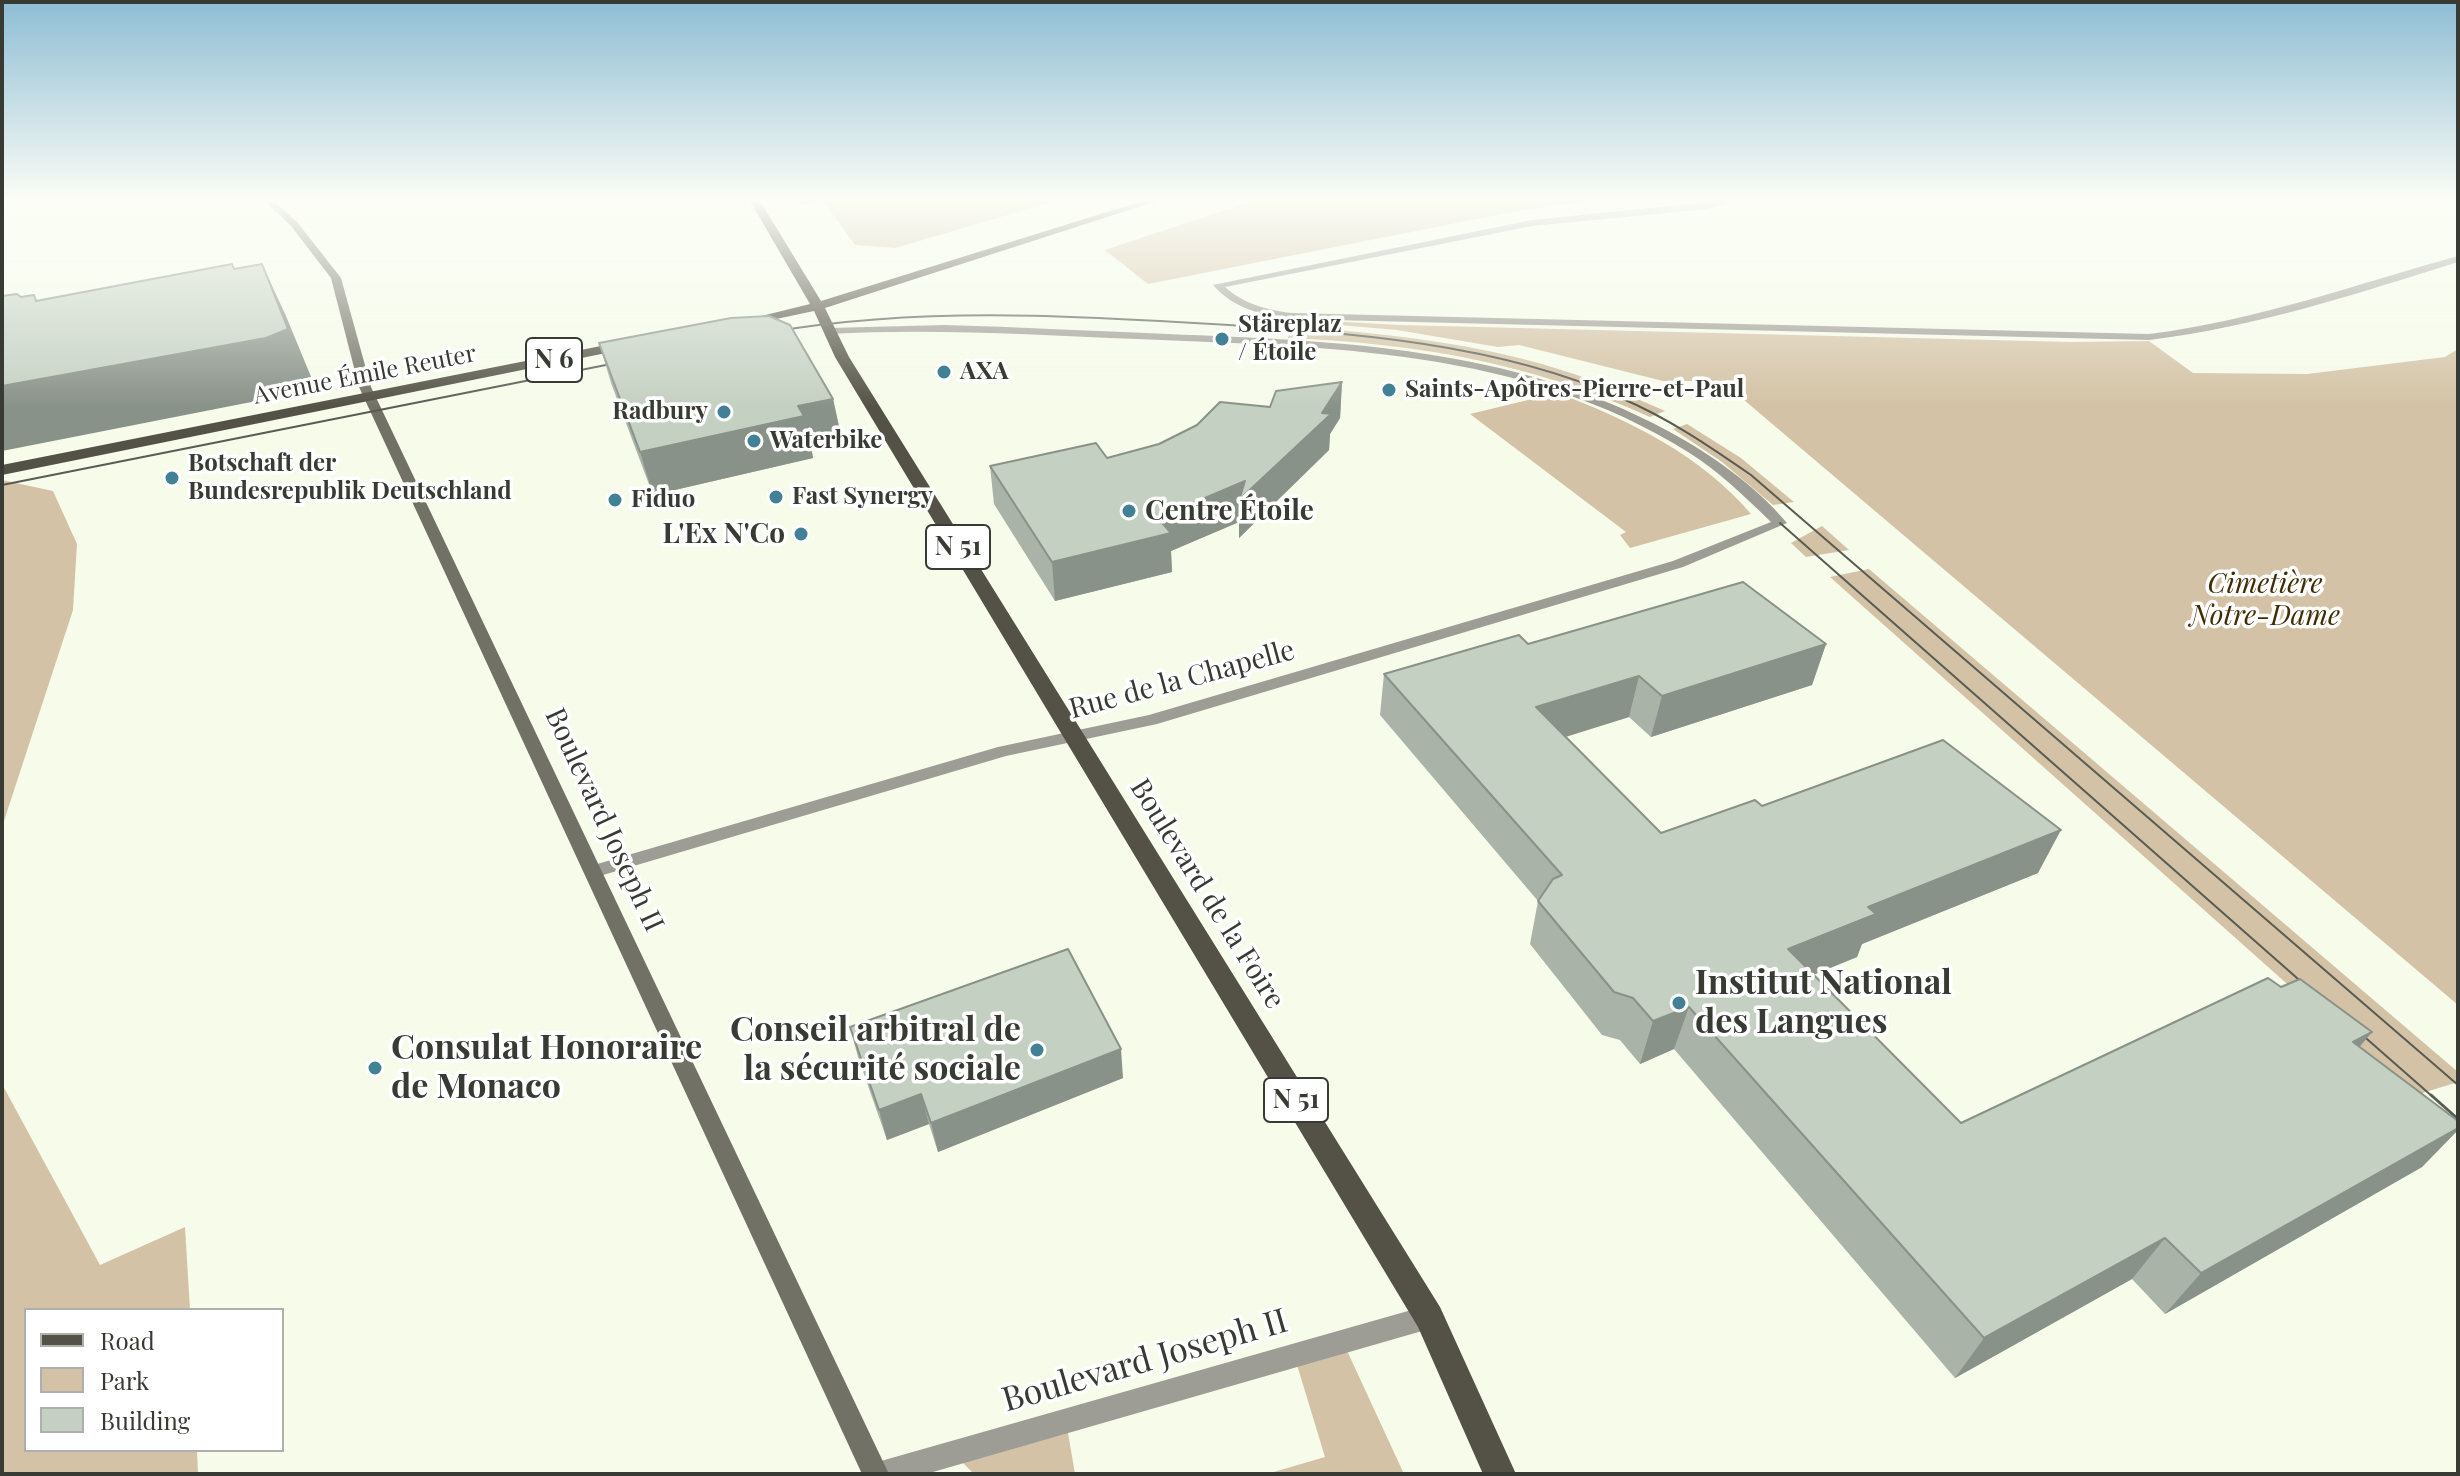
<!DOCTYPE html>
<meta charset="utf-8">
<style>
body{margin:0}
#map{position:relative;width:2460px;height:1476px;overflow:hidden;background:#f6fbea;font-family:"Playfair Display",serif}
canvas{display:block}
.frame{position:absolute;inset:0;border:4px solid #383a34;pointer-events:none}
.legend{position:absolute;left:24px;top:1308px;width:260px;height:144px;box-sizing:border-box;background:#fff;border:2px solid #afb0ae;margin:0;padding:10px 14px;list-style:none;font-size:24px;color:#383a34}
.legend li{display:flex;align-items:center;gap:16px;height:40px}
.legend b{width:40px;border:2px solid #afb0ae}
</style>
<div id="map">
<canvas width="2460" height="1476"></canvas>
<div class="frame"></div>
<ul class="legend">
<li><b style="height:10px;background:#545246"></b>Road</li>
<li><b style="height:22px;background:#d3c2a5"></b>Park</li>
<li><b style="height:22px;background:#c4d0c2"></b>Building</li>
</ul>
</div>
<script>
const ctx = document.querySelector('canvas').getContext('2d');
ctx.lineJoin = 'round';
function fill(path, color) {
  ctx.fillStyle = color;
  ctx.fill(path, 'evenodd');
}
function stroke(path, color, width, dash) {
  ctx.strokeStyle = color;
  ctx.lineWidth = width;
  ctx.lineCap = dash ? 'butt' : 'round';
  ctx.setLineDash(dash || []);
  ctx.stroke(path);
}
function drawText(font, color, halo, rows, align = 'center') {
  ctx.font = font + ' "Playfair Display",serif';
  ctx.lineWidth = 7;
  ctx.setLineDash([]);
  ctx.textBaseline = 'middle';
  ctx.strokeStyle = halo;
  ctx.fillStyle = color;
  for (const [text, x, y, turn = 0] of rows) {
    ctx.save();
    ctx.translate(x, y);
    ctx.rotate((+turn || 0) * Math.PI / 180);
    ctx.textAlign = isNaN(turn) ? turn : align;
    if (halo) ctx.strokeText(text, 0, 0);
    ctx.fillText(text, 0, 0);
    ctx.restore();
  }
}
const green = new Path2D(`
 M 796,201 L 1055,201 L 895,248 L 855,245 L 823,201 L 799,205 Z
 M 1252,201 L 1594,201 L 1533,208 L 1148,284 L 1105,250 Z
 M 1310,320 L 1400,325 L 2071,342 L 2149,341 L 2193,373 L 2307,374 L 2445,357 L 2458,349 L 2458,1005 L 1744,400 L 1727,381 L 1663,381 L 1519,345 L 1498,347 L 1397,330 L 1292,321 Z
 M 1291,326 C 1388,334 1482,343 1574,374 C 1605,384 1635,398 1665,411 L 1650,417 C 1527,362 1421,344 1288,338 Z
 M 1557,393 C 1628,419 1702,456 1751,514 L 1630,548 L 1620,535 L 1626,532 L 1470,414 Z
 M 1687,424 L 1741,458 L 1794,502 L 1773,505 L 1722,462 L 1673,429 Z
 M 2,480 L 53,491 L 77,544 L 73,610 L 2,827 Z
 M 1822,526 L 1849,550 L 1806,557 L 1791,543 Z
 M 1869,569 L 2458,1072 L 2458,1082 L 2413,1096 L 1830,577 Z
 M 2,1084 L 100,1265 L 185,1227 L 190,1310 L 26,1310 L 26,1450 L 197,1450 L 198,1474 L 2,1474 Z
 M 1343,1342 L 1404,1474 L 1267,1474 L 1325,1457 L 1294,1355 Z
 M 1066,1421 L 1075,1474 L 974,1474 L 953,1453 Z`);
const minor = new Path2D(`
 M 1718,201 L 1732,201 L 1707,209 L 1532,226 L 1225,287 C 1244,304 1267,310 1292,313 L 2149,334 C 2259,320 2353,285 2458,256 L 2458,262 C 2356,294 2256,327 2149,340 L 1292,319 C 1262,315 1234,309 1213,285 L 1532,220 Z
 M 944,325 C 1019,327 1093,331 1168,334 C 1339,341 1514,347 1668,431 C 1711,454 1755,485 1787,523 L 1683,567 L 1157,724 L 1006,756 L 593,878 L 587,877 L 584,872 L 587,867 L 998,747 L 1149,715 L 1673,561 L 1771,522 C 1745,497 1719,471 1688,452 C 1523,348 1326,347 1138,339 C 1035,335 932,328 829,334 L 824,331 L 829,328 Z
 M 1429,1305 L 1437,1309 L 1441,1317 L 1437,1325 L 1429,1329 L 926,1474 L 868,1474 L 872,1465 L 881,1461 Z`);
const secondary = new Path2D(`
 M 265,201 L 274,201 L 297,222 L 341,278 L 371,387 L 889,1474 L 862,1474 L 359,387 L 331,278 L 291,226 Z`);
const primary = new Path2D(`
 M 750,201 L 760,201 L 821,301 L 1142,201 L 1157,201 L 825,308 L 849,357 L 1440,1307 L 1516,1474 L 1483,1474 L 1418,1327 L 835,357 L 814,311 L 743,326 L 737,322 L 810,304 Z
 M 626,341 L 633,345 L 631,348 L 2,475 L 2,465 Z`);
const tramFar1 = new Path2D(`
 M 771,332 C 918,307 1063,315 1212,324 C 1349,333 1494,342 1621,398 C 1668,418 1709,446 1751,475 L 2458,1085
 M 2,485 L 626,361
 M 1780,523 L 2314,993
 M 2351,1025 L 2433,1097`);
const tram = new Path2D(`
 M 2431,1095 L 2458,1119`);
const wall = new Path2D(`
 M 599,343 L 833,399 L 842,440 L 811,447 L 813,458 L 653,495 L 611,383 Z
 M 1342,382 L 1340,418 L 1330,434 L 1329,450 L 1239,538 L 1239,522 L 1171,551 L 1172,572 L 1055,601 L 994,504 L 990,466 L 1107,458 L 1159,444 Z
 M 1528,644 L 1826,644 L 1812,685 L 1651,737 L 1629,717 L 1566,737 L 1661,833 L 1762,806 L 2038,873 L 1862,944 L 1857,957 L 1813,975 L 1961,1123 L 2359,1047 L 2458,1121 L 2458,1130 L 2422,1167 L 2165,1314 L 2132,1279 L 1955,1378 L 1674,1049 L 1640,1064 L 1620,1040 L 1602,1035 L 1530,944 L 1538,901 L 1380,715 L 1384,674 Z
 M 850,1027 L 1123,1078 L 938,1152 L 929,1124 L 887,1140 L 858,1057 Z`);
const shadedWall = new Path2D(`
 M 262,264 L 286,316 L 314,384 L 292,394 L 2,451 L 2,386 Z
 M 1342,382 L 1340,418 L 1330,434 L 1329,450 L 1239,538 L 1239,522 L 1171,551 L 1172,572 L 1055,601 L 1052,562 L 1158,518 L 1322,413 Z
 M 833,399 L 842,440 L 811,447 L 813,458 L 653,495 L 640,452 L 798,406 Z
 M 1826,644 L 1812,685 L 1651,737 L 1662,696 Z
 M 1639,676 L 1629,717 L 1529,748 L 1536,707 Z
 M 2061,830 L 2038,873 L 1862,944 L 1857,957 L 1771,992 L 1788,949 L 1868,907 Z
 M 1689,1007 L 1674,1049 L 1640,1064 L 1653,1021 Z
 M 2372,1032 L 2336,1075 L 2353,1042 Z
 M 1121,1049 L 1123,1078 L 938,1152 L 931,1123 Z
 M 921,1094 L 929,1124 L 887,1140 L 879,1110 Z
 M 2458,1128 L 2458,1130 L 2422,1167 L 2165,1314 L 2201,1273 Z
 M 2165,1238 L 2132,1279 L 1955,1378 L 1984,1338 Z`);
const building = new Path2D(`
 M 232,264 L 234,269 L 262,264 L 288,329 L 266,338 L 2,386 L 2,296 L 17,294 L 21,297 L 34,295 L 36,301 Z
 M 769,316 L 790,325 L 833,399 L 798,406 L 804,416 L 640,452 L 599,343 L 731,318 Z
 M 1342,382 L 1322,413 L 1331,414 L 1239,500 L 1245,481 L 1158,518 L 1171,533 L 1052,562 L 990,466 L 1096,443 L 1107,458 L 1159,444 L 1197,425 L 1220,402 L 1270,407 L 1276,391 Z
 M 1743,582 L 1826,644 L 1662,696 L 1639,676 L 1536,707 L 1661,833 L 1755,800 L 1762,806 L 1943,740 L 2061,830 L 1868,907 L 1876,914 L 1788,949 L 1961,1123 L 2268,978 L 2281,987 L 2300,979 L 2372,1032 L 2353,1042 L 2458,1121 L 2458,1128 L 2201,1273 L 2165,1238 L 1984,1338 L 1689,1007 L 1653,1021 L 1633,998 L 1614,992 L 1538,901 L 1553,879 L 1562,875 L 1384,674 L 1519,635 L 1528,644 Z
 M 1068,949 L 1121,1049 L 931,1123 L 921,1094 L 879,1110 L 850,1027 Z`);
const markers = [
 [1222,339,8,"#418095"],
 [944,372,8,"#418095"],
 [1389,390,8,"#418095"],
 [724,412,8,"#418095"],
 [754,441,8,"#418095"],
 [172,478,8,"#418095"],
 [776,497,8,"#418095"],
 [615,500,8,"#418095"],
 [1129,511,8,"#418095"],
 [801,534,8,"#418095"],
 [1679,1003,8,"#418095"],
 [1037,1050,8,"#418095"],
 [375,1068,8,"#418095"]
];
const farPoinames = [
 ["Stäreplaz",1238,325],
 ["/ Étoile",1238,353],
 ["AXA",960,372],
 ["Saints-Apôtres-Pierre-et-Paul",1405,390],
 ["Radbury",708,412,"right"],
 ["Waterbike",770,441],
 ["Botschaft der",188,464],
 ["Bundesrepublik Deutschland",188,492],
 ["Fast Synergy",792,497],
 ["Fiduo",631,500]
];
const farStreetnames = [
 ["Avenue Émile Reuter",365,375,-11]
];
const shields = [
 [554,360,56],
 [958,547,64],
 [1296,1100,64]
];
const shieldNames = [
 ["N 6",554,360],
 ["N 51",958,547],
 ["N 51",1296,1100]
];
const poiNames = [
 ["Centre Étoile",1145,511],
 ["L'Ex N'Co",785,534,"right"]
];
const parkNames = [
 ["Cimetière",2265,584],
 ["Notre-Dame",2265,616]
];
const streetNames = [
 ["Rue de la Chapelle",1182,680,-15],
 ["Boulevard Joseph II",604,820,65],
 ["Boulevard de la Foire",1207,894,58]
];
const nearPoinames = [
 ["Institut National",1695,983],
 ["des Langues",1695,1022],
 ["Conseil arbitral de",1021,1030,"right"],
 ["la sécurité sociale",1021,1069,"right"],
 ["Consulat Honoraire",391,1048],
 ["de Monaco",391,1087]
];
const nearStreetnames = [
 ["Boulevard Joseph II",1145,1361,-16]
];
fill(green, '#d3c2a5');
fill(minor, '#9d9c95');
fill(secondary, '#727166');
fill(primary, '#545246');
stroke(tramFar1, '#595c54', 2);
stroke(tram, '#595c54', 3);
fill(wall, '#a9b3a7');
fill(shadedWall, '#899288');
fill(building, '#c4d0c2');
stroke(building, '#899288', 2);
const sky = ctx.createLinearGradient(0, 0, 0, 407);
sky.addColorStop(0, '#8ebdd4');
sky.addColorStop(0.49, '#fbfdf6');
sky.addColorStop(1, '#fbfdf600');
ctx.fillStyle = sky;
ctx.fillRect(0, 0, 2460, 407);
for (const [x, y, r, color] of markers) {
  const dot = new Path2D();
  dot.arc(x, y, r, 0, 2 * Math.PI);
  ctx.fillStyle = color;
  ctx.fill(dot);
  stroke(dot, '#fff', 3);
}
drawText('bold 24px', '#383a34', '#fff', farPoinames, 'left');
drawText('24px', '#383a34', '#fff', farStreetnames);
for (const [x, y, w] of shields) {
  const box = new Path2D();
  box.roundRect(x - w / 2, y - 22, w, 44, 6);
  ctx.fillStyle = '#fff';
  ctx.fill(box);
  stroke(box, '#383a34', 2);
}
drawText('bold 26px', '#383a34', null, shieldNames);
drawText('bold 28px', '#383a34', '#fff', poiNames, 'left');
drawText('italic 28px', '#412d03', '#fff', parkNames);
drawText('28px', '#383a34', '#fff', streetNames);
drawText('bold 34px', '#383a34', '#fff', nearPoinames, 'left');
drawText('34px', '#383a34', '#fff', nearStreetnames);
</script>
